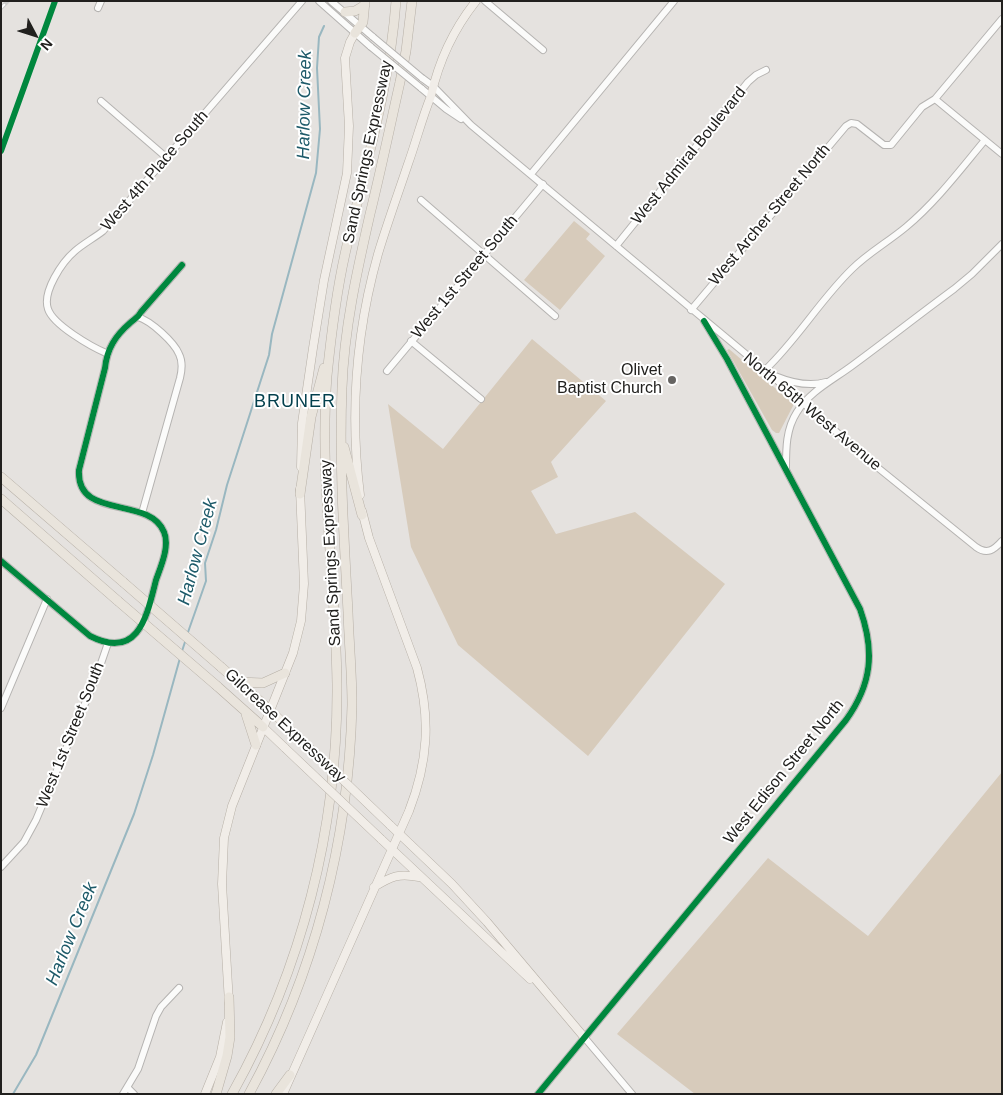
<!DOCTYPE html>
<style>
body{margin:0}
#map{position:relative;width:1003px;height:1095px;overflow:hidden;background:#e5e2df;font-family:Helvetica,sans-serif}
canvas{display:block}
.frame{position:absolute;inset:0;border:2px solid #21201e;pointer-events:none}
.north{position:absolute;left:10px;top:10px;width:50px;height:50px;-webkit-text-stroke:4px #fff;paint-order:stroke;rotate:130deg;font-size:14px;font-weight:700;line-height:20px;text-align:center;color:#21201e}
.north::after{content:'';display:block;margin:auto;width:18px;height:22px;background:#21201e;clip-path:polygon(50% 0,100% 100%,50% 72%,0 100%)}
</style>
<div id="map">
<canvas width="1003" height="1095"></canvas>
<div class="frame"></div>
<div class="north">N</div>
</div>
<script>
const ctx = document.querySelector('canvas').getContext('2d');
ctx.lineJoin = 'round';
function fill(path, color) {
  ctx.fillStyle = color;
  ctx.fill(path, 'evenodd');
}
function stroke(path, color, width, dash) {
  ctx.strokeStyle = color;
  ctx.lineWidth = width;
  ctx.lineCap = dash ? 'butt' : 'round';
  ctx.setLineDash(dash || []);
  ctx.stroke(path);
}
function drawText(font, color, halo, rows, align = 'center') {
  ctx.font = font + ' Helvetica,sans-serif';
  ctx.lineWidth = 4;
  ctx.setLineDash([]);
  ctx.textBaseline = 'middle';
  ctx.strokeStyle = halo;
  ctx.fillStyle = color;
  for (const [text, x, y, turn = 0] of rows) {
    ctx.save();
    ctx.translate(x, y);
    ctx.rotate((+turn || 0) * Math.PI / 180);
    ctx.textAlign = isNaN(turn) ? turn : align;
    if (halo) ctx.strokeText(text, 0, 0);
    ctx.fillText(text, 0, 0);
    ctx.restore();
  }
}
const green = new Path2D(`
 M 574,221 L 590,234 L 586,239 L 605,256 L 560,310 L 524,280 Z
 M 532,339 L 606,401 L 551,462 L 558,477 L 531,491 L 556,534 L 635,512 L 725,584 L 588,756 L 458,645 L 411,547 L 388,404 L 443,449 Z
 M 729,349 L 794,404 L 779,433 L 776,433 L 772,430 L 727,350 Z
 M 1002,772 L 1002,1094 L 695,1094 L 617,1034 L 768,858 L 868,936 Z`);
const stream = new Path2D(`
 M 187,635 L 206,581 L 205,563 L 216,530 L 227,485 L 269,355 L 272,334 L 316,173 L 320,129 L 317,68 L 319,37 L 324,26
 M 182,651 L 186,639
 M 13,1094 L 36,1055 L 134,814 L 153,755 L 180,658`);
const minor = new Path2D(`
 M 319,1 L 371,47
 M 331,1 L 373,37
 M 485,1 L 543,50
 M 98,8 L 101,1
 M 422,78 L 433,86 L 471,125 L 765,370 L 877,467 L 976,547 C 987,555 994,550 1002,541
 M 421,88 L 446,109 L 461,119
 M 935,99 L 1002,154
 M 101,101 L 167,158
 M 531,174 L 674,1
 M 421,200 L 555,316
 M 616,246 L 748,82 L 756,75 L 766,70
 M 691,310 L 846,126 L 851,123 L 857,124 L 884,145 L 891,145 L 922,107 L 935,99 L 1002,19
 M 138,317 C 151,321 174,342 179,354 C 183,362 182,370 180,378 L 142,513
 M 411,341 L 481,399
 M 106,353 C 92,347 53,325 48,309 C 42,292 62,262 75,251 C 83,244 94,238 103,231 L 302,1
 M 765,370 C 797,340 820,300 852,269 C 868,253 888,242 906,227 C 936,202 960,170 985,140
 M 387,371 L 543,184
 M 775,376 C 792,383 809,387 826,382
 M 786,468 C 786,448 786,429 797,412 C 810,391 833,380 853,365 C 887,340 920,314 954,289 L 972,274 L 1002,244
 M 1,561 L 90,636 C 139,661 147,615 156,580 C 161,566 170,546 164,532 C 149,495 76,521 79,470 L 105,368 C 107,349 115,336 130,323 C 134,319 138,318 141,312 L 182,265
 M 1,708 L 47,599
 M 1,867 L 24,842 L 36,820 L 97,675 L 108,643
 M 584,1037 L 632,1094
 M 128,1088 L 134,1094
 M 123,1094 L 138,1069 L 156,1016 L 161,1007 L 179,988
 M 538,1094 L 846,720 C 872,684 875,651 860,609 L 727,359 L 704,321`);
const major = new Path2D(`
 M 301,467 L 302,423 L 313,348 L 324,280 L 347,173 L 349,126 L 345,58 L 350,42 L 355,33
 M 360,495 C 350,415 356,332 378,254 C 387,224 398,194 408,164 C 416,142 422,118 431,96 C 439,60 453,30 476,1
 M 270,710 L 294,733
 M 263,727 L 285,748
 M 390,825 L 452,884 L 487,922 L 584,1037
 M 381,839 L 530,979
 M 374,887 C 392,876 399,873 419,877
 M 229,1003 L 222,884 L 224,838 L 232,806 L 293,653 L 301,621 L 304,584 L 300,489
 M 205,1094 L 220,1057 L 227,1022
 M 283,1094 L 409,811 C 428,762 431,719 417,668 L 369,538 L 362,511`);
const highway = new Path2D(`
 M 345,12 L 355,11 L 365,5
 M 355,33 L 363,22 L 365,1
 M 344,447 L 362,515
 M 1,477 L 123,582
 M 300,494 L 311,417 L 324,368
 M 1,499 L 118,601
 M 221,667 L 270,710
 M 238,682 L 263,683 L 285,673
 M 217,686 L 263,727
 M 246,714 L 256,745
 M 216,1094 L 227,1056 L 230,1037 L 229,997
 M 232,1094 C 302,969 338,828 337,685 C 336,582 319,479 327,376 C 331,336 336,294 345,254 C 364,170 390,87 396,1
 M 249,1094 C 314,975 349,841 352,705 C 352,674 349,643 348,612 C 344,537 339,463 342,388 C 344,329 357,271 370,214 C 381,170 390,126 400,82 L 406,51 L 412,1
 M 276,1094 L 290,1075`);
const rail = new Path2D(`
 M 1,8 L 8,1`);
const minorBridge = new Path2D(`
 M 373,37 L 422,78
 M 371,47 L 421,88`);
const majorBridge = new Path2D(`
 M 294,733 L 390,825
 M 285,748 L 381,839`);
const highwayBridge = new Path2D(`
 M 123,582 L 221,667
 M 118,601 L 217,686`);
const cycleway = new Path2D(`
 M 1,151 L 55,1
 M 1,561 L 90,636 C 139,661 147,615 156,580 C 161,566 170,546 164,532 C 149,495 76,521 79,470 L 105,368 C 107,349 115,336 130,323 C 134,319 138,318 141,312 L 182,265
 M 538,1094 L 846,720 C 872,684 875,651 860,609 L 727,359 L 704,321`);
const markers = [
 [672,380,5,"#666462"]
];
const streetNames = [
 ["Sand Springs Expressway",368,152,-78],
 ["West Admiral Boulevard",689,156,-51],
 ["West 4th Place South",155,171,-49],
 ["West Archer Street North",770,215,-50],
 ["West 1st Street South",465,277,-50],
 ["North 65th West Avenue",812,412,40],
 ["Sand Springs Expressway",331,553,-93],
 ["Gilcrease Expressway",285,726,43],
 ["West 1st Street South",71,735,-68],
 ["West Edison Street North",784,772,-51]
];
const poiNames = [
 ["Olivet",662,371],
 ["Baptist Church",662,389]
];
const waterNames = [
 ["Harlow Creek",305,105,-89],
 ["Harlow Creek",198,552,-75],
 ["Harlow Creek",72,934,-68]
];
const neighbourhoodNames = [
 ["BRUNER",295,402]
];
fill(green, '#d7cbbb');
stroke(stream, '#99b7c0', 2);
stroke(minor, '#b5b3b1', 8);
stroke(major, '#b6afa6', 9);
stroke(highway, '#b6afa6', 10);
stroke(minor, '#fbfbfa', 6);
stroke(major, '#f1ede8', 8);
stroke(highway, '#e9e4dc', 9);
stroke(rail, '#cccccb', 4);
stroke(rail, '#fff', 2, [5.5]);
stroke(minorBridge, '#b5b3b1', 8, []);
stroke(majorBridge, '#b6afa6', 9, []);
stroke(highwayBridge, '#b6afa6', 10, []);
stroke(minorBridge, '#fbfbfa', 6);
stroke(majorBridge, '#f1ede8', 8);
stroke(highwayBridge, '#e9e4dc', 9);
stroke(cycleway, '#00873e', 6);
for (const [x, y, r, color] of markers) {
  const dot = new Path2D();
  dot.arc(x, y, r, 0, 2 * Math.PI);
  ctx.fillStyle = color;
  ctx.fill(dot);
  stroke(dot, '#fff', 2);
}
drawText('16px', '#21201e', '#fff', streetNames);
drawText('16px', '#21201e', '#fff', poiNames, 'right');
drawText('italic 18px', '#1d5a69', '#fff', waterNames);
ctx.letterSpacing = '1px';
drawText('18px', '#023f4c', '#fff', neighbourhoodNames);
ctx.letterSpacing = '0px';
</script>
